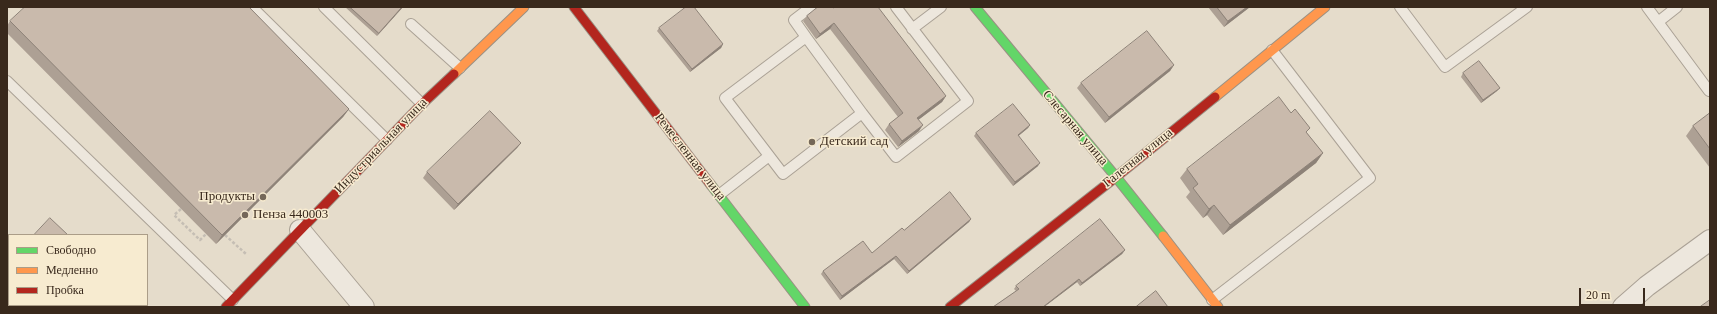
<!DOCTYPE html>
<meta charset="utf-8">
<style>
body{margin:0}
#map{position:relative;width:1717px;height:314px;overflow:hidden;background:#e5dccb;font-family:Georgia,serif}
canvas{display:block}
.frame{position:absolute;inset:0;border:8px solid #39291c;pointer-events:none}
.legend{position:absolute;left:8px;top:234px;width:140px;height:72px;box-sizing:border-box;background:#f7ebd0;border:1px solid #ab9d88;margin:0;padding:5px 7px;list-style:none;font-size:12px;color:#39291c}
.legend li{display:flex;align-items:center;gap:8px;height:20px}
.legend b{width:20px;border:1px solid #ab9d88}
.scale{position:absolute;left:1579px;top:288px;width:66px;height:18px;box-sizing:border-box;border:2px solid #39291c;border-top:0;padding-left:5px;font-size:12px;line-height:14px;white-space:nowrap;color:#39291c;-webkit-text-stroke:3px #f7ebd0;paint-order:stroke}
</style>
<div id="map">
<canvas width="1717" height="314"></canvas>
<div class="frame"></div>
<ul class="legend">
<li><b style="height:5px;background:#63d668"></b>Свободно</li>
<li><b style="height:5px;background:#ff974d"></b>Медленно</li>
<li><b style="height:5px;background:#b3261e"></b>Пробка</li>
</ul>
<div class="scale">20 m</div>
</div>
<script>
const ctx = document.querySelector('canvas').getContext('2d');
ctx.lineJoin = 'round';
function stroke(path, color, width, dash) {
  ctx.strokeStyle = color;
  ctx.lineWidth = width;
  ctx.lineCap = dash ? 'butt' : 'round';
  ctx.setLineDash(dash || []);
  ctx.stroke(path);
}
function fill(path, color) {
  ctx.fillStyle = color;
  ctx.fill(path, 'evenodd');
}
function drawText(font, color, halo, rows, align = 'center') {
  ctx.font = font + ' Georgia,serif';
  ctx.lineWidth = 3;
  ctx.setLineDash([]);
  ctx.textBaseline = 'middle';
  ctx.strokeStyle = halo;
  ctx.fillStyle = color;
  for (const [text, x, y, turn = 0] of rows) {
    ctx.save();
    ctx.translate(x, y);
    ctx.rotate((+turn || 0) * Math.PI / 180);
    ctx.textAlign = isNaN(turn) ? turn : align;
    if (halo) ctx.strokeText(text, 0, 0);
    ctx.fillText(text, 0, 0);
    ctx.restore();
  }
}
const path = new Path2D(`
 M 181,209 L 174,215 L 200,240 L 206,234
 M 225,235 L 246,254`);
const lane = new Path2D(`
 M 252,7 L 387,140
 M 324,7 L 422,104
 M 811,7 L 794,20 L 806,37 L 725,98 L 783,174 L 862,113 L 896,157 L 968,101 L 896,7
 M 1400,7 L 1445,67 L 1527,7
 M 1647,7 L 1658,22 L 1677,7
 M 1658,22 L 1709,91
 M 411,24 L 460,68
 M 912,29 L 941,7
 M 806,37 L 862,113
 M 7,81 L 233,300
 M 719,195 L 769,156
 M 1212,300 L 1370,178 L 1272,50`);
const street = new Path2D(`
 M 300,230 L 364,307
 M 1623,307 L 1647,286 L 1710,240`);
const fast = new Path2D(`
 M 975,7 L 1116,177 L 1163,236
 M 711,185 L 805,307`);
const slow = new Path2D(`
 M 454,74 L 524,7
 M 1215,97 L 1325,7
 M 1163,236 L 1218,307`);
const jam = new Path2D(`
 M 574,7 L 711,185
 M 226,307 L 422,104 L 454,74
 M 950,307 L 1116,177 L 1215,97`);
const wall = new Path2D(`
 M 345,7 L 403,7 L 377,36 Z
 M 818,7 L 832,7 L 946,96 L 942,102 L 918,120 L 919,131 L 898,147 L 885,130 L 889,124 L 898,117 L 830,29 L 816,39 L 803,21 L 807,16 Z
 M 1208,7 L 1250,7 L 1224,27 Z
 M 10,21 L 349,109 L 343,117 L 216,244 L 7,33 L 7,26 Z
 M 659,28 L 723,44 L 721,48 L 690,72 L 657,31 Z
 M 1174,65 L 1170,71 L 1105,123 L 1077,88 L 1081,83 Z
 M 1463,73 L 1497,91 L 1481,103 L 1461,77 Z
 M 1710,113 L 1710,168 L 1686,136 L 1693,126 Z
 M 1030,125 L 1028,128 L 1018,136 L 1038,166 L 1013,186 L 974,136 L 976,133 Z
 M 1307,133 L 1323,153 L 1316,163 L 1223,235 L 1207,215 L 1203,218 L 1186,197 L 1190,192 L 1180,178 L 1187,169 Z
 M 521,143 L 517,148 L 454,210 L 423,178 L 427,172 Z
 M 971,219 L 969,222 L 907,274 L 894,259 L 840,300 L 821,274 L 823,271 L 872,253 L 904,230 Z
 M 1125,250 L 1122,254 L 1080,286 L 1077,282 L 1044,307 L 993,307 L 1016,291 L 1014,289 L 1016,286 Z`);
const shadedWall = new Path2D(`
 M 402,7 L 403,7 L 377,36 L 379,33 Z
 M 1247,7 L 1250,7 L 1224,27 L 1228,21 Z
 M 834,23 L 830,29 L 816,39 L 820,34 Z
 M 723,44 L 721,48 L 690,72 L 692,69 Z
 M 1174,65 L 1170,71 L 1105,123 L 1109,117 Z
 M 1500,88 L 1497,91 L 1481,103 L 1483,100 Z
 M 946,96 L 942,102 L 913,124 L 917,118 Z
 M 349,109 L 343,117 L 216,244 L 222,235 Z
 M 923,125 L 919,131 L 898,147 L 902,141 Z
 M 1030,125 L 1028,128 L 1016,138 L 1018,135 Z
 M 521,143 L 517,148 L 454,210 L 458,204 Z
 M 1323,153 L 1316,163 L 1223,235 L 1230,225 Z
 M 1040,163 L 1038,166 L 1013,186 L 1015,182 Z
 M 1214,205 L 1207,215 L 1203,218 L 1209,209 Z
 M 971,219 L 969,222 L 907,274 L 909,271 Z
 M 1125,250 L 1122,254 L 1080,286 L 1082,283 Z
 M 896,256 L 894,259 L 840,300 L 842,296 Z
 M 1079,279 L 1077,282 L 1044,307 L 1043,307 Z`);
const building = new Path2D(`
 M 25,7 L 249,7 L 349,109 L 222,235 L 10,21 Z
 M 350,7 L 402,7 L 379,33 Z
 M 686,7 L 694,7 L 723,44 L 692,69 L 659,28 Z
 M 818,7 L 832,7 L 833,8 L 835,7 L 878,7 L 946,96 L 917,118 L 923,125 L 902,141 L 889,124 L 903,113 L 834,23 L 820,34 L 807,16 Z
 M 1217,7 L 1247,7 L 1228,21 Z
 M 1147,31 L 1174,65 L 1109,117 L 1081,83 Z
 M 1479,61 L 1500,88 L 1483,100 L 1463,73 Z
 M 1279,97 L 1291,113 L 1295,109 L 1310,128 L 1306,132 L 1323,153 L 1230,225 L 1214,205 L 1209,209 L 1193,188 L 1198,184 L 1187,169 Z
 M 1013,104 L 1030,125 L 1018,135 L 1040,163 L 1015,182 L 976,133 Z
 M 490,111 L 521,143 L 458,204 L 427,172 Z
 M 1710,113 L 1710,149 L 1693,126 Z
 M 950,192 L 971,219 L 909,271 L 896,256 L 842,296 L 823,271 L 863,241 L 872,253 L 902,228 L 904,230 Z
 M 50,218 L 68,235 L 34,235 Z
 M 1100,219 L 1125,250 L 1082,283 L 1079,279 L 1043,307 L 993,307 L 1019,289 L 1016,286 Z
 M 1156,291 L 1168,307 L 1136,307 Z
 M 1710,300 L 1710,307 L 1700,307 Z
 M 7,302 L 9,305 L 12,307 L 7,307 Z`);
const markers = [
 [812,142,4,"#756859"],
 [263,197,4,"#756859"],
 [245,215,4,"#756859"]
];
const streetNames = [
 ["Слесарная улица",1075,128,50],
 ["Индустриальная улица",381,146,-46],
 ["Ремесленная улица",690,157,52],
 ["Галетная улица",1138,158,-39]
];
const poiNames = [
 ["Детский сад",820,142],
 ["Продукты",255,197,"right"],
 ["Пенза 440003",253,215]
];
stroke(lane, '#aaa195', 12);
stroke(street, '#aaa195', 22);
stroke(fast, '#9a9184', 11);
stroke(slow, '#9a9184', 11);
stroke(jam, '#9a9184', 11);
stroke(path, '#c5beb4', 2.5, [3, 2]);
stroke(lane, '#ede7dd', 10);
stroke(street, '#ede7dd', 20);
stroke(fast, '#63d668', 9);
stroke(slow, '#ff974d', 9);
stroke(jam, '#b3261e', 9);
fill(wall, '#ada094');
fill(shadedWall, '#8d8278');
fill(building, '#c9baac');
stroke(building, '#8d8278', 1);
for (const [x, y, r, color] of markers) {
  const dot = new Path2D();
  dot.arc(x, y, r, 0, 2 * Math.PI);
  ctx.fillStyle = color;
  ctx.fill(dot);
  stroke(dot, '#f7ebd0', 1.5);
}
drawText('13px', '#39291c', '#f7ebd0', streetNames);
drawText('13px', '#39291c', '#f7ebd0', poiNames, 'left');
</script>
